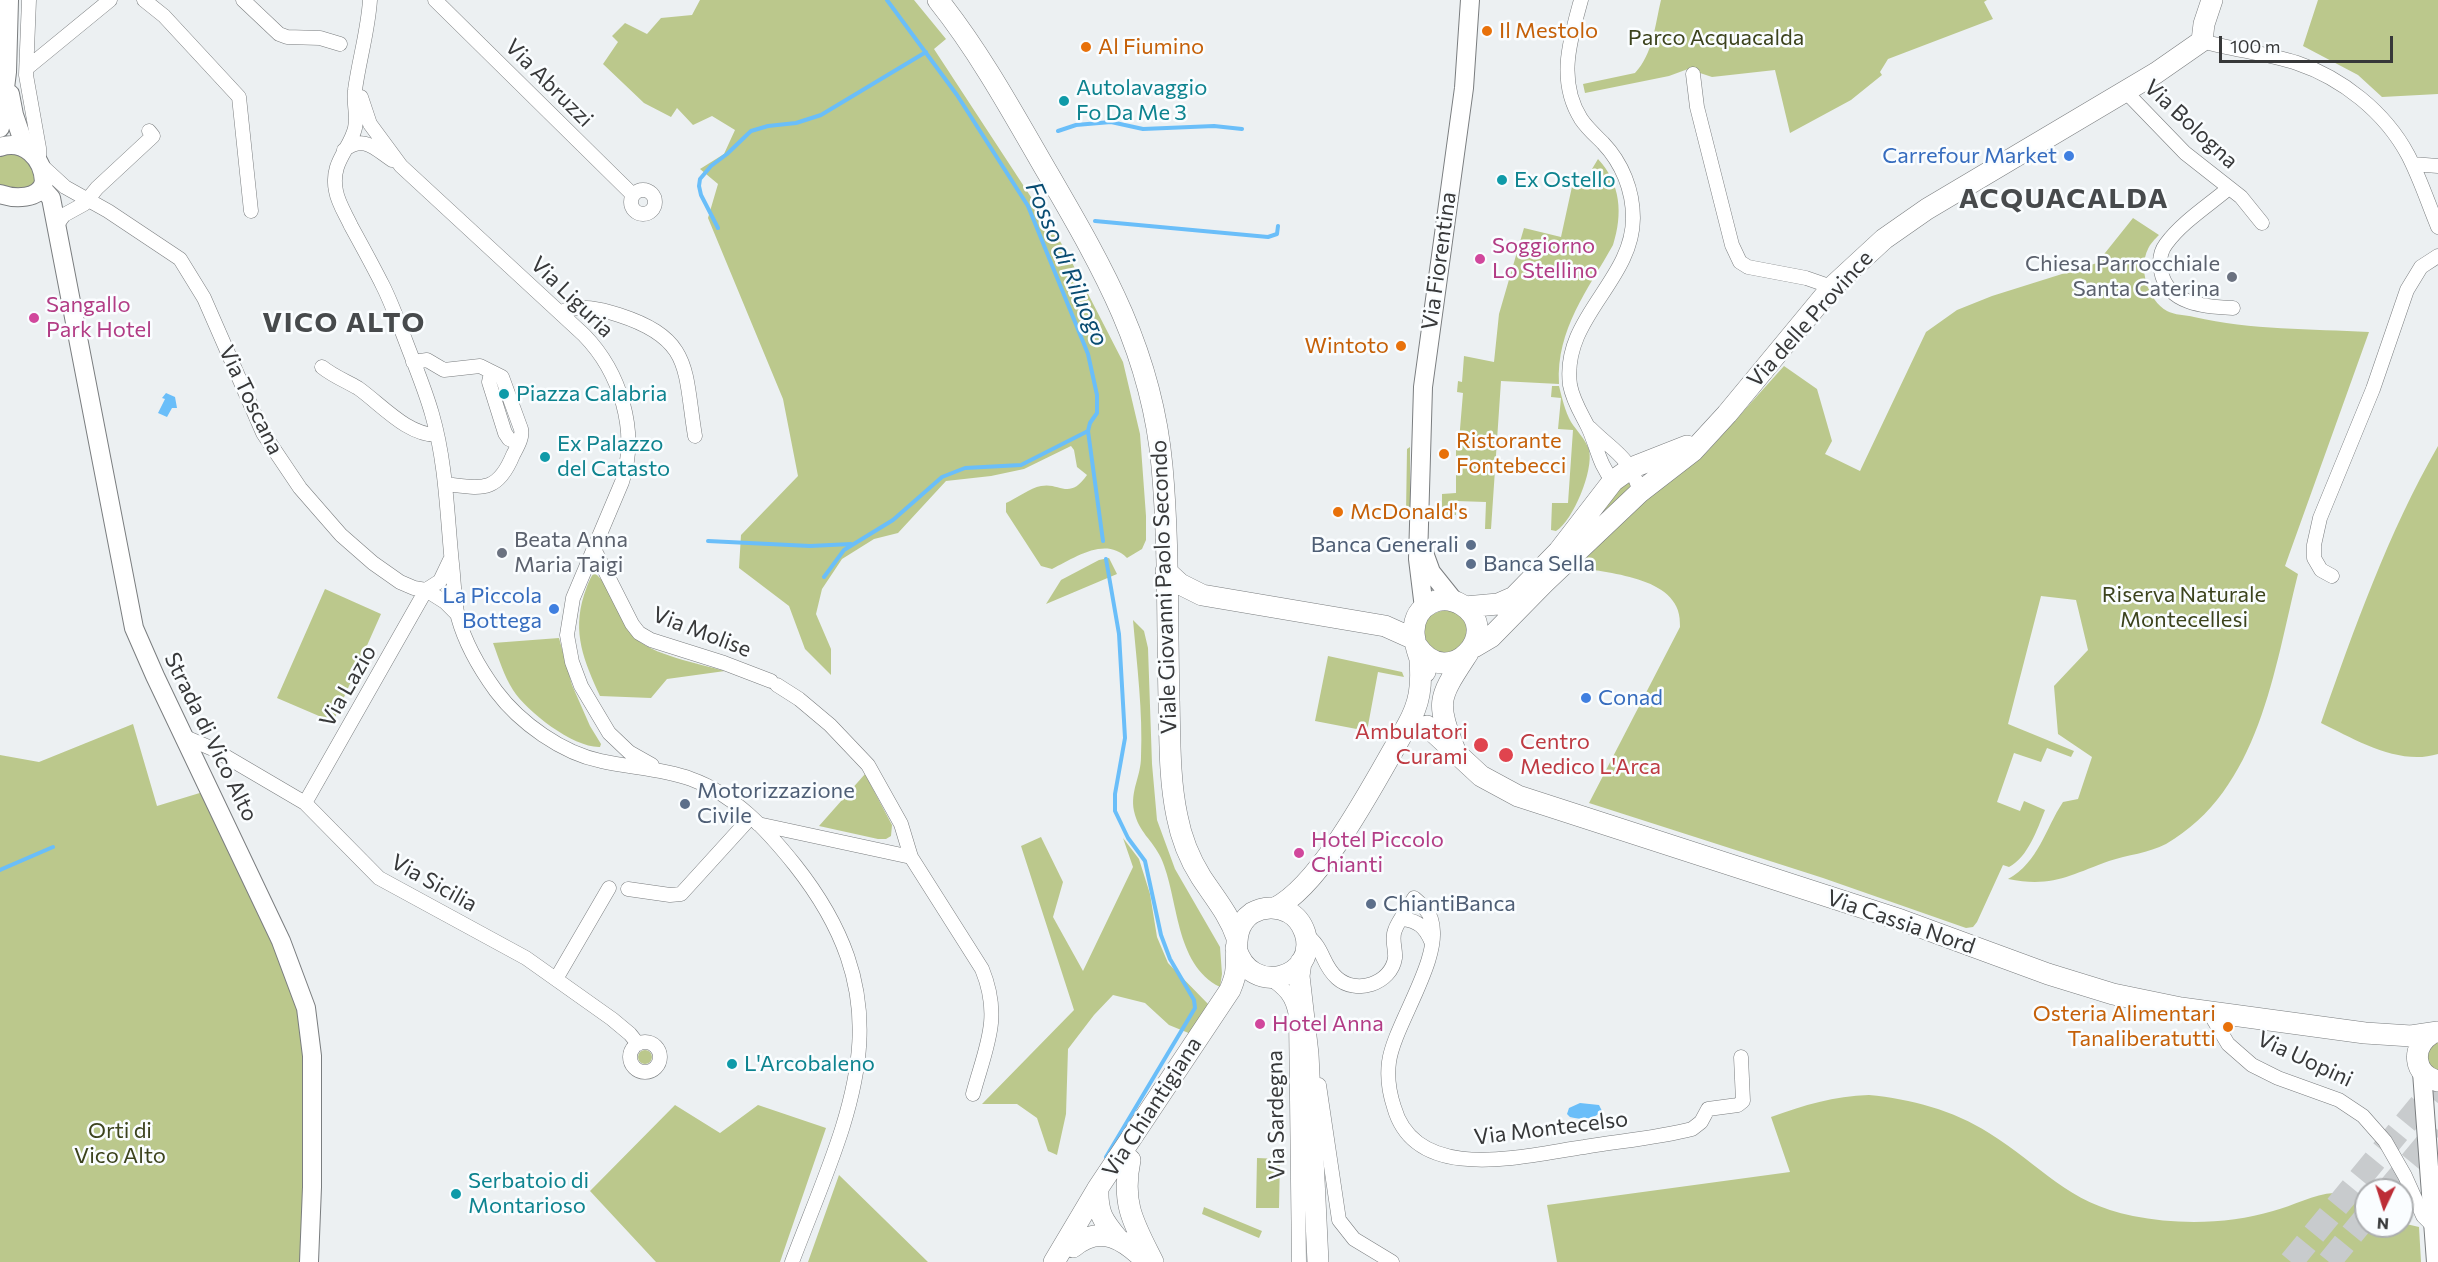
<!DOCTYPE html>
<style>
body{margin:0}
#map{position:relative;width:2438px;height:1262px;overflow:hidden;background:#ecf0f2;font-family:Commissioner,sans-serif}
canvas{display:block}
.north{position:absolute;left:2354px;top:1178px;width:60px;height:60px;box-sizing:border-box;background:#fafdff;border:2px solid #acaeb0;border-radius:50%;rotate:184deg;font-size:16px;font-weight:700;line-height:24px;text-align:center;color:#373839}
.north::after{content:'';display:block;margin:auto;width:21px;height:27px;background:#bd2d36;clip-path:polygon(50% 0,100% 100%,50% 72%,0 100%)}
.scale{position:absolute;left:2219px;top:36px;width:174px;height:27px;box-sizing:border-box;border:3px solid #373839;border-top:0;padding-left:8px;font-size:18px;line-height:21px;white-space:nowrap;color:#373839;-webkit-text-stroke:4px #fafdff;paint-order:stroke}
</style>
<div id="map">
<canvas width="2438" height="1262"></canvas>
<div class="north">N</div>
<div class="scale">100 m</div>
</div>
<script>
const ctx = document.querySelector('canvas').getContext('2d');
ctx.lineJoin = 'round';
function fill(path, color) {
  ctx.fillStyle = color;
  ctx.fill(path, 'evenodd');
}
function stroke(path, color, width, dash) {
  ctx.strokeStyle = color;
  ctx.lineWidth = width;
  ctx.lineCap = dash ? 'butt' : 'round';
  ctx.setLineDash(dash || []);
  ctx.stroke(path);
}
function drawText(font, color, halo, rows, align = 'center') {
  ctx.font = font + ' Commissioner,sans-serif';
  ctx.lineWidth = 5;
  ctx.setLineDash([]);
  ctx.textBaseline = 'middle';
  ctx.strokeStyle = halo;
  ctx.fillStyle = color;
  for (const [text, x, y, turn = 0] of rows) {
    ctx.save();
    ctx.translate(x, y);
    ctx.rotate((+turn || 0) * Math.PI / 180);
    ctx.textAlign = isNaN(turn) ? turn : align;
    if (halo) ctx.strokeText(text, 0, 0);
    ctx.fillText(text, 0, 0);
    ctx.restore();
  }
}
const green = new Path2D(`
 M 700,0 L 914,0 L 946,39 L 934,49 L 1065,249 L 1123,362 L 1140,434 L 1146,516 L 1146,540 L 1142,549 L 1127,558 C 1105,536 1075,558 1052,569 L 1041,566 L 1006,512 L 1006,503 C 1017,498 1030,488 1041,486 C 1060,482 1069,501 1087,475 L 1077,467 L 1074,450 L 1071,446 L 1024,469 L 991,476 L 946,481 L 898,533 L 874,539 L 842,559 L 822,589 L 816,614 L 831,649 L 831,675 L 805,649 L 789,606 L 739,568 L 741,535 L 798,476 L 783,399 L 708,218 L 718,184 L 700,169 L 724,154 L 735,130 L 712,116 L 693,125 L 677,108 L 671,117 L 644,103 L 603,64 L 618,42 L 612,36 L 625,23 L 647,34 L 661,18 L 692,15 Z
 M 1661,0 L 1987,0 L 1984,2 L 1993,19 L 1888,59 L 1880,72 L 1882,75 L 1851,100 L 1790,133 L 1775,70 L 1712,77 L 1688,69 L 1669,76 L 1585,93 L 1583,84 L 1635,73 C 1653,54 1655,25 1661,0 Z
 M 2318,0 L 2438,0 L 2438,94 L 2382,97 L 2358,75 L 2303,46 Z
 M 5,149 L 31,160 L 35,183 L 28,189 L 0,188 L 0,151 Z
 M 1598,159 C 1621,184 1623,214 1613,245 C 1588,290 1556,329 1559,384 L 1501,381 L 1491,529 L 1485,529 L 1486,502 L 1456,501 L 1456,515 L 1442,515 L 1442,494 L 1456,493 L 1456,441 L 1459,441 L 1463,393 L 1457,392 L 1458,381 L 1462,382 L 1464,356 L 1494,362 L 1499,314 L 1524,228 L 1561,237 L 1573,182 L 1587,186 L 1592,169 Z
 M 2133,218 L 2159,235 C 2155,239 2150,244 2148,249 C 2138,269 2148,300 2167,311 C 2174,315 2186,315 2194,317 C 2251,330 2311,329 2369,332 L 2285,566 L 2298,574 C 2274,669 2260,790 2166,844 C 2149,853 2127,855 2109,861 C 2070,875 2052,888 2008,879 C 2039,862 2045,829 2063,802 L 2078,799 L 2092,757 L 2058,734 L 2054,686 L 2088,650 L 2076,600 L 2041,596 L 2008,724 L 2074,751 L 2071,757 L 2047,748 L 2041,762 L 2014,753 L 1997,802 L 2020,811 L 2024,801 L 2045,810 C 2037,830 2028,857 2009,867 L 2003,865 L 1977,922 L 1973,927 L 1966,928 L 1823,878 L 1589,803 L 1680,627 C 1684,577 1611,574 1576,567 L 1648,498 L 1705,454 L 1784,366 L 1817,389 L 1832,441 L 1825,454 L 1860,471 L 1926,332 L 1957,310 L 1992,296 L 2097,263 Z
 M 1552,386 L 1559,386 C 1562,398 1565,411 1571,422 C 1577,431 1586,440 1589,450 C 1594,470 1573,521 1556,531 L 1551,530 L 1552,503 L 1568,503 L 1573,430 L 1558,429 L 1561,398 L 1551,397 Z
 M 2438,446 L 2438,754 C 2399,766 2356,740 2321,723 C 2354,629 2388,533 2438,446 Z
 M 1410,447 L 1410,514 L 1408,515 L 1406,514 L 1407,449 Z
 M 1629,477 L 1633,487 L 1584,535 Z
 M 1109,558 L 1117,574 L 1046,604 L 1061,580 L 1099,560 Z
 M 594,573 C 610,582 619,621 633,636 C 651,655 700,664 725,671 L 667,679 L 651,698 L 600,696 C 584,661 572,633 584,595 C 587,587 589,579 594,573 Z
 M 325,589 L 381,614 L 333,722 L 277,698 Z
 M 1451,609 L 1464,617 L 1469,639 L 1453,654 L 1431,650 C 1417,626 1423,613 1451,609 Z
 M 1133,620 L 1144,631 L 1148,648 L 1152,764 L 1157,820 L 1175,869 L 1220,947 L 1222,974 L 1220,987 C 1174,964 1179,898 1161,858 C 1152,839 1139,833 1134,811 C 1130,791 1141,776 1141,757 C 1143,712 1137,666 1133,620 Z
 M 559,638 L 572,685 L 590,726 L 601,744 L 600,747 C 574,748 527,712 513,690 C 504,676 499,659 493,643 Z
 M 1328,656 L 1402,672 L 1404,677 L 1378,672 L 1367,731 L 1315,721 Z
 M 133,724 L 157,806 L 203,792 L 282,958 L 298,1003 L 304,1039 L 305,1220 L 300,1262 L 0,1262 L 0,755 L 39,762 Z
 M 865,774 L 892,825 L 891,836 L 886,839 L 878,839 L 819,826 Z
 M 1041,837 L 1063,882 L 1053,917 L 1083,971 L 1133,867 L 1123,838 L 1139,859 L 1150,894 L 1157,937 L 1168,963 L 1210,1006 L 1191,1034 L 1169,1025 L 1145,1003 L 1113,995 L 1094,1015 L 1068,1049 L 1066,1114 L 1057,1155 L 1048,1151 L 1037,1118 L 1017,1104 L 982,1104 L 1074,1010 L 1021,846 Z
 M 2438,1042 L 2438,1073 L 2430,1068 L 2426,1054 L 2432,1045 Z
 M638 1057a7 7 0 1 1 14 0a7 7 0 1 1-14 0Z
 M 1869,1095 C 1911,1099 1953,1110 1989,1133 C 2042,1166 2067,1203 2133,1216 C 2178,1225 2230,1224 2273,1211 C 2293,1206 2314,1194 2334,1193 C 2348,1193 2356,1200 2366,1209 L 2366,1226 L 2402,1226 L 2402,1223 L 2419,1227 L 2421,1262 L 1557,1262 L 1547,1205 L 1790,1172 L 1771,1117 C 1804,1105 1834,1096 1869,1095 Z
 M 675,1105 L 720,1133 L 758,1105 L 826,1128 L 780,1262 L 656,1262 L 590,1191 Z
 M 1257,1158 L 1280,1159 L 1279,1208 L 1256,1208 Z
 M 839,1175 L 928,1262 L 808,1262 Z
 M 1204,1207 L 1262,1231 L 1259,1238 L 1202,1214 Z`);
const water = new Path2D(`
 M 166,393 L 175,397 L 177,408 L 172,408 L 167,417 L 158,413 L 165,399 L 162,398 Z
 M 1580,1103 L 1599,1105 L 1602,1111 C 1593,1120 1582,1120 1570,1117 L 1567,1114 L 1569,1108 Z`);
const stream = new Path2D(`
 M 887,0 L 957,95 L 1028,206 L 1088,354 L 1097,395 L 1097,413 L 1090,423 L 1088,431 L 1103,541
 M 1058,131 L 1076,125 L 1111,122 L 1143,129 L 1214,126 L 1242,129
 M 1095,221 L 1268,237 L 1277,234 L 1278,226
 M 718,228 L 701,195 L 699,186 L 700,179 L 711,166 L 727,154 L 751,131 L 768,126 L 796,123 L 821,115 L 926,52
 M 708,541 L 810,546 L 851,544
 M 824,577 L 844,550 L 893,520 L 942,477 L 965,468 L 1021,465 L 1088,431
 M 0,870 L 53,847
 M 1106,1157 L 1195,1008 L 1194,1000 L 1170,959 L 1161,935 L 1145,861 L 1128,838 L 1115,811 L 1115,794 L 1125,738 L 1119,634 L 1106,559`);
const highwayTunnel = new Path2D(`
 M 2388,1190 L 2438,1130
 M 2291,1262 L 2436,1086
 M 2329,1262 L 2366,1217`);
const street = new Path2D(`
 M 29,0 L 26,75 L 39,148 L 39,161
 M 144,0 L 164,16 L 239,97 L 251,211
 M 243,0 L 279,34 L 287,37 L 320,38 L 340,44
 M 370,0 C 368,31 359,60 355,90 C 353,102 358,115 355,128 C 350,150 330,162 336,191 C 338,203 346,215 351,226 C 362,246 373,266 383,286 C 392,304 399,324 406,342 C 415,366 425,389 432,414 C 446,462 447,514 452,564 C 454,581 454,600 458,617 C 465,643 480,669 496,691 C 520,723 562,753 601,761 C 631,768 661,768 691,779 C 734,794 767,830 795,865 C 909,1009 849,1112 792,1262
 M 435,0 L 633,195
 M 1581,0 C 1570,40 1557,81 1581,119 C 1587,128 1595,135 1603,143 C 1622,163 1633,190 1633,218 C 1633,281 1561,318 1570,385 C 1573,401 1581,413 1588,427 C 1597,446 1599,465 1613,481
 M 2202,41 C 2233,50 2266,53 2297,63 C 2342,78 2385,112 2408,155 C 2420,178 2428,203 2438,227
 M 27,68 L 110,0
 M 1693,74 L 1697,107 L 1732,245 L 1740,262 L 1748,267 L 1806,278 L 1832,287
 M 2125,91 L 2185,153 L 2241,197 L 2262,223
 M 361,97 L 370,124 L 401,166 L 584,335 C 620,372 639,431 622,482 L 573,598 L 567,635 L 572,662 L 581,686 L 609,733 L 629,752 L 652,765
 M 344,150 C 364,135 374,148 392,160
 M 2413,164 L 2438,166
 M 41,165 L 65,187 L 108,211 L 180,259 L 204,298 L 263,433 L 300,488 L 341,535 L 373,563 L 400,582 L 414,588 L 426,590 L 445,602 L 457,614
 M 2229,188 C 2209,205 2182,222 2166,244 C 2160,252 2159,261 2161,271 C 2167,304 2205,307 2233,308
 M631 202a12 12 0 1 1 24 0a12 12 0 1 1-24 0Z
 M 56,226 L 64,215 L 84,204 L 97,188 L 153,136 L 149,131
 M 561,312 C 581,304 600,309 619,315 C 693,339 684,370 695,436
 M 413,362 L 427,360 L 444,370 L 480,366 L 502,377 L 521,429 C 523,438 517,447 513,455 C 497,494 481,488 445,484
 M 322,367 C 333,376 346,381 358,388 C 382,405 407,435 437,435
 M 491,373 L 489,382 L 505,433 L 509,439 L 518,443
 M 1590,428 C 1615,453 1629,455 1640,492
 M 594,549 L 632,624 L 639,633 L 651,640 L 724,663 L 771,681
 M 2332,576 L 2321,570 L 2314,558 L 2314,545 L 2320,518 L 2373,389 L 2407,290 L 2421,267 L 2438,256
 M 426,590 L 440,581 L 450,560
 M 777,685 L 799,699 L 830,725 L 868,765 L 901,824 L 911,857 L 982,969 C 1002,1018 986,1046 973,1094
 M 185,737 L 213,749 L 305,803 L 379,878 L 526,958 L 612,1019 L 630,1034 L 638,1044
 M 305,803 L 426,590
 M 758,824 L 911,857
 M 628,889 L 670,895 L 681,894 L 751,817
 M 1403,919 C 1418,921 1425,927 1431,941
 M 1305,934 C 1325,948 1321,964 1337,978 C 1356,995 1391,984 1395,958 C 1396,949 1391,939 1395,930 C 1399,919 1408,909 1414,898 C 1421,904 1428,910 1431,919 C 1444,957 1394,1024 1389,1062 C 1387,1077 1389,1092 1394,1107 C 1416,1186 1527,1155 1584,1147 C 1620,1141 1657,1138 1692,1129 L 1701,1122 L 1708,1109 L 1738,1105 L 1743,1101 L 1741,1057
 M 1269,978 C 1285,988 1293,997 1296,1016 L 1299,1262
 M 556,979 L 609,888
 M 2209,1012 L 2228,1044 L 2252,1065 L 2278,1078 L 2339,1100 L 2363,1116 L 2385,1141 L 2405,1176 L 2423,1216 L 2434,1227
 M630 1057a15 15 0 1 1 30 0a15 15 0 1 1-30 0Z
 M 1319,1085 L 1339,1220 L 1354,1239 L 1392,1262`);
const secondary = new Path2D(`
 M 10,94 L 14,115 L 25,147
 M 0,128 L 7,72 L 9,0
 M 0,147 C 24,139 43,158 44,182 C 40,200 14,199 0,194
 M 42,188 L 51,198 L 134,628 L 155,676 L 281,941 L 306,1008 L 312,1056 L 312,1187 L 309,1262
 M 1423,550 L 1431,572 L 1455,602
 M 1424,608 L 1418,559 L 1423,387 L 1464,88 L 1470,0
 M 2422,1072 L 2436,1262`);
const primary = new Path2D(`
 M 938,0 C 977,49 1008,104 1039,158 C 1098,260 1151,345 1162,466 C 1169,543 1167,622 1169,699 C 1170,738 1169,778 1177,816 C 1181,837 1189,858 1201,877 C 1214,897 1229,914 1237,938
 M 1166,571 L 1180,584 L 1202,595 L 1385,626 L 1414,639
 M 1465,607 L 1498,604 L 1514,597 L 1559,551 L 1613,481 L 1631,468 L 1687,446
 M 1417,646 C 1449,693 1504,631 1462,605 C 1452,599 1441,598 1431,603 C 1403,617 1416,650 1425,672
 M 1474,647 L 1491,637 L 1544,583 L 1640,492 L 1693,451 L 1727,414 L 1832,287 L 1884,239 L 1927,209 L 2156,73 L 2202,41 L 2204,24 L 2212,0
 M 1427,726 L 1481,776 L 1518,796 L 1901,920 L 2048,974 L 2113,994 L 2181,1008 L 2365,1033 L 2411,1036 L 2438,1032
 M 1456,753 C 1435,700 1438,699 1468,653
 M 1275,908 C 1324,883 1378,775 1407,726 C 1420,703 1422,686 1420,660
 M 1301,962 L 1299,976 L 1308,1054 L 1318,1262
 M 2431,1034 C 2411,1047 2413,1075 2438,1081
 M 1130,1160 C 1121,1204 1134,1224 1153,1262
 M 1098,1188 C 1097,1213 1103,1221 1118,1239
 M 1073,1247 C 1101,1223 1125,1240 1147,1262
 M 1054,1262 L 1098,1188 L 1230,990 C 1233,983 1236,976 1236,968 C 1238,948 1232,927 1252,913 C 1263,907 1277,906 1288,912 C 1296,916 1302,924 1305,933 C 1319,978 1250,998 1236,948`);
const markers = [
 [1487,31,6,"#e8710a"],
 [1086,47,6,"#e8710a"],
 [1064,101,6,"#0f9aa8"],
 [2069,156,6,"#3f7fe0"],
 [1502,180,6,"#0f9aa8"],
 [1480,259,6,"#d1479c"],
 [2232,277,6,"#6b7280"],
 [34,318,6,"#d1479c"],
 [1401,346,6,"#e8710a"],
 [504,394,6,"#0f9aa8"],
 [1444,454,6,"#e8710a"],
 [545,457,6,"#0f9aa8"],
 [1338,512,6,"#e8710a"],
 [1471,545,6,"#5c6f8a"],
 [502,553,6,"#6b7280"],
 [1471,564,6,"#5c6f8a"],
 [554,609,6,"#3f7fe0"],
 [1586,698,6,"#3f7fe0"],
 [1481,745,8,"#e0444e"],
 [1506,755,8,"#e0444e"],
 [685,804,6,"#5c6f8a"],
 [1299,853,6,"#d1479c"],
 [1371,904,6,"#5c6f8a"],
 [1260,1024,6,"#d1479c"],
 [2228,1027,6,"#e8710a"],
 [732,1064,6,"#0f9aa8"],
 [456,1194,6,"#0f9aa8"]
];
const foodNames = [
 ["Il Mestolo",1499,31],
 ["Al Fiumino",1098,47],
 ["Wintoto",1389,346,"right"],
 ["Ristorante",1456,441],
 ["Fontebecci",1456,466],
 ["McDonald's",1350,512],
 ["Osteria Alimentari",2216,1014,"right"],
 ["Tanaliberatutti",2216,1039,"right"]
];
const parkNames = [
 ["Parco Acquacalda",1716,38],
 ["Riserva Naturale",2184,595],
 ["Montecellesi",2184,620],
 ["Orti di",120,1131],
 ["Vico Alto",120,1156]
];
const streetNames = [
 ["Via Abruzzi",549,83,45],
 ["Via Bologna",2191,124,43],
 ["Via Fiorentina",1439,261,-82],
 ["Via Liguria",572,297,44],
 ["Via delle Province",1810,319,-48],
 ["Via Toscana",251,400,64],
 ["Viale Giovanni Paolo Secondo",1164,587,-92],
 ["Via Molise",702,632,21],
 ["Via Lazio",348,686,-60],
 ["Strada di Vico Alto",211,737,64],
 ["Via Sicilia",434,883,29],
 ["Via Cassia Nord",1901,922,19],
 ["Via Uopini",2305,1059,25],
 ["Via Chiantigiana",1152,1107,-57],
 ["Via Sardegna",1276,1115,-91],
 ["Via Montecelso",1551,1128,-7]
];
const cultureNames = [
 ["Autolavaggio",1076,88],
 ["Fo Da Me 3",1076,113],
 ["Ex Ostello",1514,180],
 ["Piazza Calabria",516,394],
 ["Ex Palazzo",557,444],
 ["del Catasto",557,469],
 ["L'Arcobaleno",744,1064],
 ["Serbatoio di",468,1181],
 ["Montarioso",468,1206]
];
const shopNames = [
 ["Carrefour Market",2057,156],
 ["La Piccola",542,596],
 ["Bottega",542,621],
 ["Conad",1598,698,"left"]
];
const hotelNames = [
 ["Soggiorno",1492,246],
 ["Lo Stellino",1492,271],
 ["Sangallo",46,305],
 ["Park Hotel",46,330],
 ["Hotel Piccolo",1311,840],
 ["Chianti",1311,865],
 ["Hotel Anna",1272,1024]
];
const worshipNames = [
 ["Chiesa Parrocchiale",2220,264],
 ["Santa Caterina",2220,289],
 ["Beata Anna",514,540,"left"],
 ["Maria Taigi",514,565,"left"]
];
const serviceNames = [
 ["Banca Generali",1459,545,"right"],
 ["Banca Sella",1483,564],
 ["Motorizzazione",697,791],
 ["Civile",697,816],
 ["ChiantiBanca",1383,904]
];
const healthNames = [
 ["Ambulatori",1468,732],
 ["Curami",1468,757],
 ["Centro",1520,742,"left"],
 ["Medico L'Arca",1520,767,"left"]
];
const waterNames = [
 ["Fosso di Riluogo",1067,264,67]
];
const districtNames = [
 ["ACQUACALDA",2064,199],
 ["VICO ALTO",344,323]
];
fill(green, '#bbc88c');
fill(water, '#6abef9');
stroke(stream, '#6abef9', 4);
stroke(highwayTunnel, '#c8cbcd', 24, [24, 12]);
stroke(street, '#7a7d7f', 15);
stroke(secondary, '#7a7d7f', 20);
stroke(primary, '#7a7d7f', 22);
stroke(street, '#fff', 14);
stroke(secondary, '#fff', 18);
stroke(primary, '#fff', 21);
for (const [x, y, r, color] of markers) {
  const dot = new Path2D();
  dot.arc(x, y, r, 0, 2 * Math.PI);
  ctx.fillStyle = color;
  ctx.fill(dot);
  stroke(dot, '#fafdff', 2);
}
drawText('22px', '#c56008', '#fafdff', foodNames, 'left');
drawText('22px', '#3c431d', '#fafdff', parkNames);
drawText('22px', '#373839', '#fafdff', streetNames);
drawText('22px', '#0d838f', '#fafdff', cultureNames, 'left');
drawText('22px', '#366cbe', '#fafdff', shopNames, 'right');
drawText('22px', '#b23c85', '#fafdff', hotelNames, 'left');
drawText('22px', '#5b616d', '#fafdff', worshipNames, 'right');
drawText('22px', '#4e5e75', '#fafdff', serviceNames, 'left');
drawText('22px', '#be3a42', '#fafdff', healthNames, 'right');
drawText('italic 24px', '#084c72', '#fafdff', waterNames);
ctx.letterSpacing = '1.5px';
drawText('bold 28px', '#474a4c', '#fafdff', districtNames);
ctx.letterSpacing = '0px';
</script>
